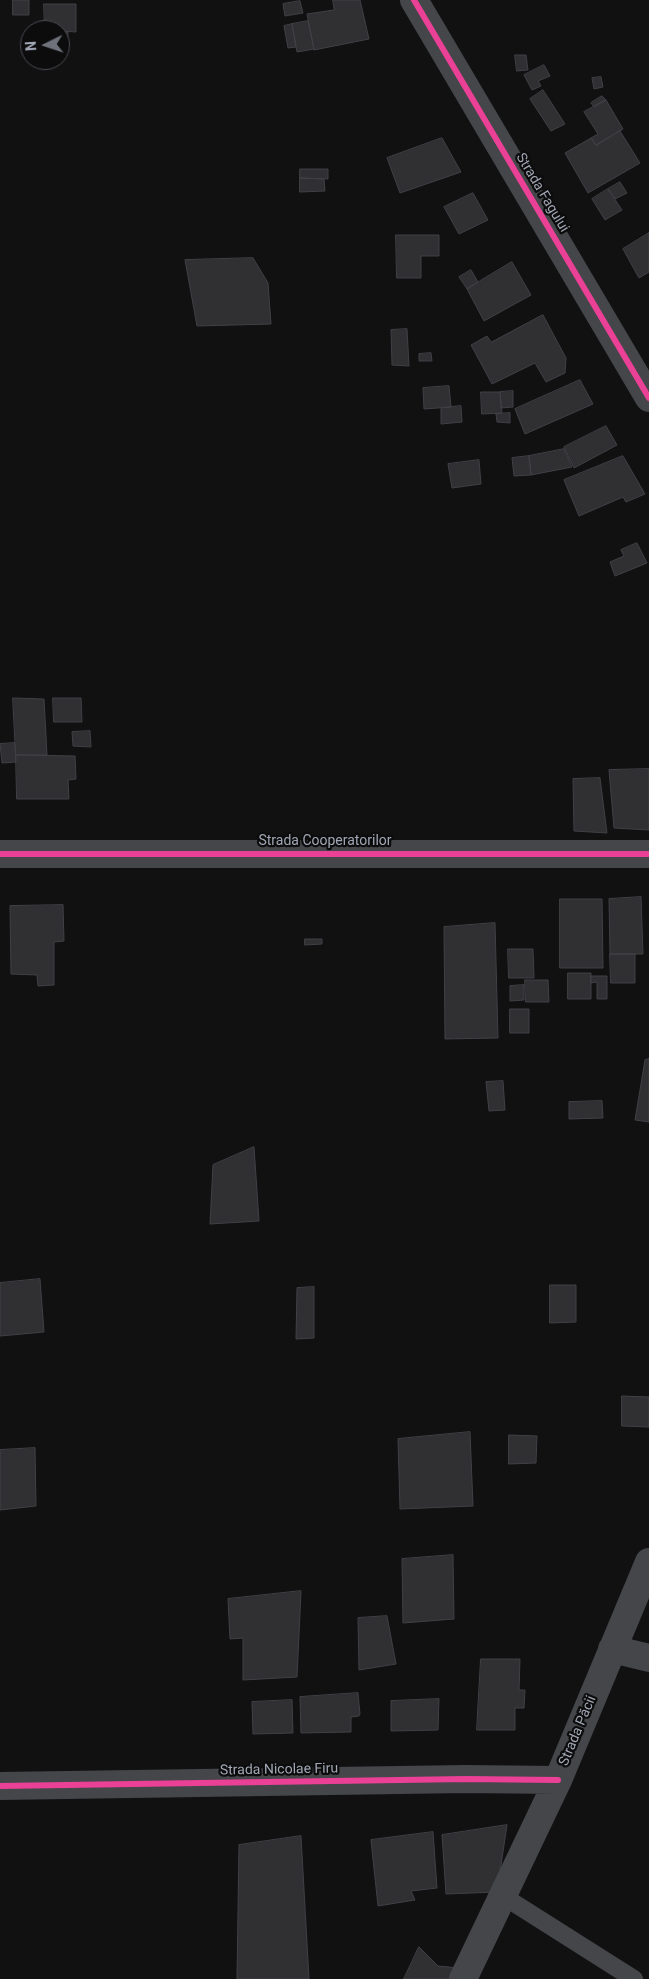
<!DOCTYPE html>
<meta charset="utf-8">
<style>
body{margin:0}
#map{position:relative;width:649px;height:1979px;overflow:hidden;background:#111112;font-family:Roboto,sans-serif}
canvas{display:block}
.north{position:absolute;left:20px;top:20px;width:50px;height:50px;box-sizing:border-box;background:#0c0c0d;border:1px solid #484a50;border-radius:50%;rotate:266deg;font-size:14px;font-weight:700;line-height:20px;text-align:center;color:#a1a7b4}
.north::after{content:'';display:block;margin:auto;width:18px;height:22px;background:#6f727b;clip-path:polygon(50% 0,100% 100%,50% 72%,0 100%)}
</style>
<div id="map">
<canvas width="649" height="1979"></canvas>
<div class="north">N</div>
</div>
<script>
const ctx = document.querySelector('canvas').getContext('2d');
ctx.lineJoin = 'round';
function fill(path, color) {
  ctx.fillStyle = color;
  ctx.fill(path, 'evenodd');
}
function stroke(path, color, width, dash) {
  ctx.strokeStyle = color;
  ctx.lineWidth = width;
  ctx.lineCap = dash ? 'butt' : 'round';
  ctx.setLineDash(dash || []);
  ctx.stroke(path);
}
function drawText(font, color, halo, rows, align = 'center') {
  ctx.font = font + ' Roboto,sans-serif';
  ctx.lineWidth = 4.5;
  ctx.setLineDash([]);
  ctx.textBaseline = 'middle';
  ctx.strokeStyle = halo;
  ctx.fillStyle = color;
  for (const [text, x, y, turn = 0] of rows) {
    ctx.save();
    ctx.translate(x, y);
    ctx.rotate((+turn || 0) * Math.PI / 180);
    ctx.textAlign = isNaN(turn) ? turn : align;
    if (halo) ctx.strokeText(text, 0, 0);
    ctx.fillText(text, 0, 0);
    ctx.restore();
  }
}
const building = new Path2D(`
 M 13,0 L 29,0 L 29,15 L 13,15 Z
 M 333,0 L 360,0 L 369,39 L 314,50 L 307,14 L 334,10 Z
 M 300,1 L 303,13 L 285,16 L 283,4 Z
 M 44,4 L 76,4 L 76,32 L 45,30 Z
 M 308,21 L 314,49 L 297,52 L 292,24 Z
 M 292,24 L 296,47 L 288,48 L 284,26 Z
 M 60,32 L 68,32 L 67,53 L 60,53 Z
 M 515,55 L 526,55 L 528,70 L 517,71 Z
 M 544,65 L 550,76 L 538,81 L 541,86 L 532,90 L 524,75 Z
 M 601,77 L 603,87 L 594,89 L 592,78 Z
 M 543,90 L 565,124 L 551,131 L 530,99 Z
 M 602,96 L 606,100 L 594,107 L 591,103 Z
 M 606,100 L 623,129 L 596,145 L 591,138 L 598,134 L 584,112 Z
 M 620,131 L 640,163 L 588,193 L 565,153 L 591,138 L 596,145 Z
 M 442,138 L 461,172 L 400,193 L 387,158 Z
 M 300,169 L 328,169 L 328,179 L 300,178 Z
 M 300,178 L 324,179 L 325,191 L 300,192 Z
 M 620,182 L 627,193 L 615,199 L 608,189 Z
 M 608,189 L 622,210 L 605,220 L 592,199 Z
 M 473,193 L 488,220 L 459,234 L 444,207 Z
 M 649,233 L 649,272 L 639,278 L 623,249 Z
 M 396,235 L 439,235 L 439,256 L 421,256 L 421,278 L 397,278 Z
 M 253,258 L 268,283 L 271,324 L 197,326 L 185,260 Z
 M 512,262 L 531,295 L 484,321 L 467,289 Z
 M 471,270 L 478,282 L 467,289 L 459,277 Z
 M 543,315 L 566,358 L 565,373 L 546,382 L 535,363 L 492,384 L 471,345 L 487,336 L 491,342 Z
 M 407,329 L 409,366 L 392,365 L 391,330 Z
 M 431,353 L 432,361 L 419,361 L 419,354 Z
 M 580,380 L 593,404 L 525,434 L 515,409 Z
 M 449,386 L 451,407 L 424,409 L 423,388 Z
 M 513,391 L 513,407 L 501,408 L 500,392 Z
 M 481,392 L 500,392 L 502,413 L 482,414 Z
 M 461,406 L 462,422 L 441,424 L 441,408 Z
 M 510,413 L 510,423 L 497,422 L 496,414 Z
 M 606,426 L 617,445 L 574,468 L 564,447 Z
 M 564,449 L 572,467 L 531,475 L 529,456 Z
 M 529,456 L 531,475 L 514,476 L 512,458 Z
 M 623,456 L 645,494 L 626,502 L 623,497 L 579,516 L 564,480 Z
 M 479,460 L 481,484 L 452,488 L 448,464 Z
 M 637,543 L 647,563 L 615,576 L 610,562 L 624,556 L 621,550 Z
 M 13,698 L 44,699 L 47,755 L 16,755 Z
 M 53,698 L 81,698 L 82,722 L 54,722 Z
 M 90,731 L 91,747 L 73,746 L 72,732 Z
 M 15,743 L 16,762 L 2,763 L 0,744 Z
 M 16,755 L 75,756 L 76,779 L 68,780 L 69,799 L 17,799 Z
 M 649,769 L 649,830 L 614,828 L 609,770 Z
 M 600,778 L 607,833 L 574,831 L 573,779 Z
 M 641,897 L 643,954 L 610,954 L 609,899 Z
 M 560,899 L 602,899 L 603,968 L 560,968 Z
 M 63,905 L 64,941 L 54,942 L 54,985 L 38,986 L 37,975 L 11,974 L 10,906 Z
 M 495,923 L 498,1038 L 445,1039 L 444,927 Z
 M 305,939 L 322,939 L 322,944 L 305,945 Z
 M 508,949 L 533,949 L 534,978 L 509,978 Z
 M 610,954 L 635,954 L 635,983 L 611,983 Z
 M 568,973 L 591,973 L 591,999 L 568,999 Z
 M 591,976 L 607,976 L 607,999 L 597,999 L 597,982 L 591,983 Z
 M 525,980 L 548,980 L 549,1002 L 526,1002 Z
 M 524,985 L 524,1000 L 510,1001 L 510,986 Z
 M 510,1009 L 529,1009 L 529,1033 L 510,1033 Z
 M 649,1059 L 649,1122 L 635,1120 L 645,1060 Z
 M 503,1081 L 505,1110 L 489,1111 L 486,1082 Z
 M 602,1101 L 603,1118 L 569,1119 L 569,1102 Z
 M 254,1147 L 259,1221 L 210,1224 L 213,1165 Z
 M 40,1279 L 44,1332 L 0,1336 L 0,1283 Z
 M 550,1285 L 576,1285 L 576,1322 L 550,1323 Z
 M 314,1287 L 314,1338 L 296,1339 L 297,1288 Z
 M 622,1396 L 649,1397 L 649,1427 L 622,1426 Z
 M 470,1432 L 473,1506 L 400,1509 L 398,1439 Z
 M 509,1435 L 537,1436 L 536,1463 L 509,1464 Z
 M 35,1448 L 36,1506 L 0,1510 L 0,1450 Z
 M 453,1555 L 454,1619 L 403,1623 L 402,1559 Z
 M 301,1591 L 297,1677 L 243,1680 L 243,1638 L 230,1639 L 228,1599 Z
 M 387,1616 L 396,1664 L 359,1670 L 358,1618 Z
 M 481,1659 L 520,1659 L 519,1690 L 525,1690 L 524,1708 L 515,1708 L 515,1730 L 477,1730 Z
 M 358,1693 L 360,1714 L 359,1716 L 351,1717 L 351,1732 L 301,1733 L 300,1697 Z
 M 439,1699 L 438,1730 L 391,1731 L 391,1701 Z
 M 292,1700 L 293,1733 L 253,1734 L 252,1702 Z
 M 507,1825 L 497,1892 L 446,1894 L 442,1835 Z
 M 433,1832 L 437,1888 L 411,1891 L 415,1900 L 378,1906 L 371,1840 Z
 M 301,1836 L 309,1979 L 237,1979 L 239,1845 Z
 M 419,1947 L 438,1966 L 459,1968 L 454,1979 L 404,1979 Z`);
const lane = new Path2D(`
 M 503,1896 L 634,1979`);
const street = new Path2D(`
 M 414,0 L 649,398
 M 0,854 L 649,854
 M 612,1649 L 649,1658
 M 0,1786 L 466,1779 L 558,1780
 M 463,1979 L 558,1780 L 649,1562`);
const cycleway = new Path2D(`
 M 414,0 L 649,398
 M 0,854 L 649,854
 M 0,1786 L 466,1779 L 558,1780`);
const streetNames = [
 ["Strada Fagului",542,193,59],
 ["Strada Cooperatorilor",325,841],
 ["Strada Păcii",578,1731,-67],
 ["Strada Nicolae Firu",279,1770,-1]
];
fill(building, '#303032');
stroke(building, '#404146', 1);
stroke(lane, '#45464a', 18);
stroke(street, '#45464a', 28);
stroke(cycleway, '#ea4096', 6);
drawText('14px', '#a1a7b4', '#0c0c0d', streetNames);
</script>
